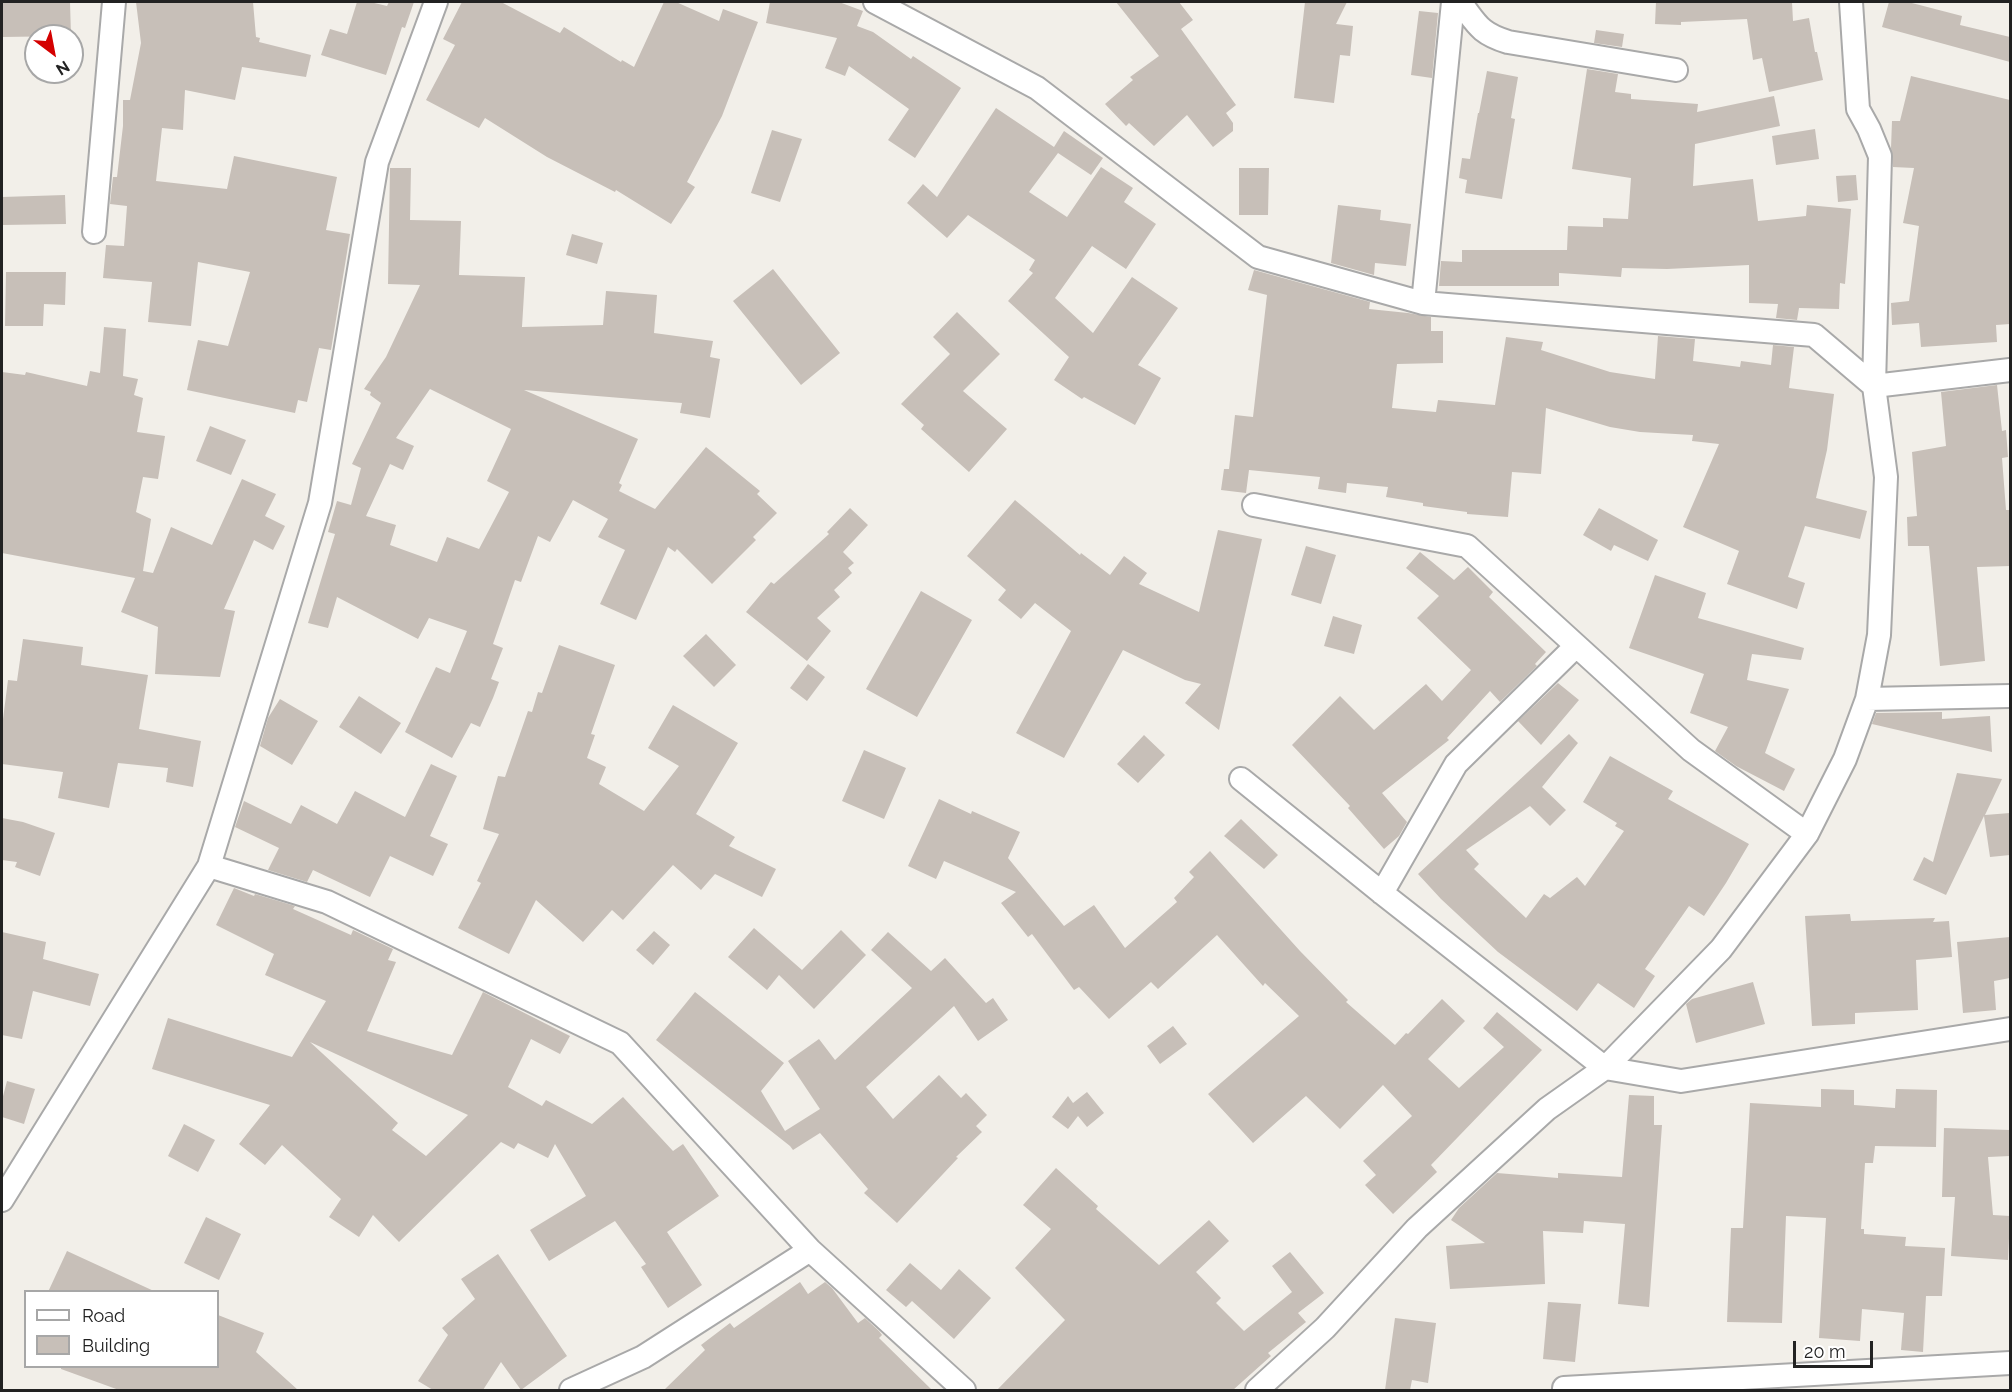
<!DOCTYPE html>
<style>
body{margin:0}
#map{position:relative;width:2012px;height:1392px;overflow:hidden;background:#f2efe9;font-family:Raleway,sans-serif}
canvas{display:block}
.frame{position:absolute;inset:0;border:3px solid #222;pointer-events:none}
.legend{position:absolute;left:24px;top:1290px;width:195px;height:78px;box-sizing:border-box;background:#fff;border:2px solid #a7a7a7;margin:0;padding:8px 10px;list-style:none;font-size:18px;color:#222}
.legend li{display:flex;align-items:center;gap:12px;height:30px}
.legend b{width:30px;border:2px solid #a7a7a7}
.north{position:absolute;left:24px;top:24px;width:60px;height:60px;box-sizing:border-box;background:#fff;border:2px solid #a7a7a7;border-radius:50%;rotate:148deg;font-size:16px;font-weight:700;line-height:24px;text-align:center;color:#222}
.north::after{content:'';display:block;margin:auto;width:21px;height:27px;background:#d40000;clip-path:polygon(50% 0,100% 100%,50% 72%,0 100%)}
.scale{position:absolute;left:1793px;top:1341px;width:80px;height:27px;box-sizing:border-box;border:3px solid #222;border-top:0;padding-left:8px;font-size:18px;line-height:21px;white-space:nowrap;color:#222;-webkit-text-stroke:4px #fff;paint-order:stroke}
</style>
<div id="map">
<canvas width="2012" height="1392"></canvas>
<div class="frame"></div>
<ul class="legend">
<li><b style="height:8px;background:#fff"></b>Road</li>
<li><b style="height:16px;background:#c7bfb8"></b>Building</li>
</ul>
<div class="north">N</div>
<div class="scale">20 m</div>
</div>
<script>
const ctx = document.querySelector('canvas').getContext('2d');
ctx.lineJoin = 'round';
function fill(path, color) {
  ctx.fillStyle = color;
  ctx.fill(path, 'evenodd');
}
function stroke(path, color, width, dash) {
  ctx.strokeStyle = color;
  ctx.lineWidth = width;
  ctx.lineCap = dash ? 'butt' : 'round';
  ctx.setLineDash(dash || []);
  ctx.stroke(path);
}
const building = new Path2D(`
 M 2,2 L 70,2 L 71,36 L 2,37 Z
 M 136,2 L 253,2 L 256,37 L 260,38 L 259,42 L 311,55 L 306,77 L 242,67 L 235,100 L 185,90 L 183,130 L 162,128 L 156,181 L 227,189 L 234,156 L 337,177 L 326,230 L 350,234 L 331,350 L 319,348 L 307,402 L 298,400 L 295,413 L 187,390 L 198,340 L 228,346 L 250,272 L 198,262 L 191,326 L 148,322 L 152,282 L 103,278 L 106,245 L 124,246 L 127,206 L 110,204 L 113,177 L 117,177 L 123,126 L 123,100 L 130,100 L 141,43 Z
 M 357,2 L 370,2 L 387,6 L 389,2 L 414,2 L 405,28 L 402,27 L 386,75 L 321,55 L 330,29 L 347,34 Z
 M 462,2 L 501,2 L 560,33 L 564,27 L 621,62 L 622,60 L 634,67 L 664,2 L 676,2 L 719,21 L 723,9 L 758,22 L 722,116 L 687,182 L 695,187 L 671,224 L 616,190 L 615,192 L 547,157 L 485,118 L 479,128 L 426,100 L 455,45 L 443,39 Z
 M 770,2 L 839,2 L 863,11 L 857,26 L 873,32 L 911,59 L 913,56 L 961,88 L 915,158 L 888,140 L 909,109 L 849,66 L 845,76 L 825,68 L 837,38 L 766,23 Z
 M 1116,2 L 1179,2 L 1193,20 L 1181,29 L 1236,105 L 1226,113 L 1233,123 L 1233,131 L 1213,147 L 1187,115 L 1154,146 L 1129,123 L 1126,126 L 1105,104 L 1133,80 L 1130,77 L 1159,56 Z
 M 1305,2 L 1347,2 L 1336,24 L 1353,26 L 1350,56 L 1340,55 L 1334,103 L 1294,98 Z
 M 1656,2 L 1792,2 L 1793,21 L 1809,18 L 1815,52 L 1817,52 L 1823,80 L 1769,92 L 1762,58 L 1753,60 L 1747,19 L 1681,22 L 1681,25 L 1655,24 Z
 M 1889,2 L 1908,2 L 1962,16 L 1960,25 L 2010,37 L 2010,62 L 1882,27 Z
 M 1419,11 L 1438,13 L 1432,78 L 1411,75 Z
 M 1596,30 L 1624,34 L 1622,47 L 1594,43 Z
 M 1587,69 L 1618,74 L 1615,92 L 1631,94 L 1631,99 L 1698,104 L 1697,112 L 1774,96 L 1780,126 L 1695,144 L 1693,186 L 1753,179 L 1758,221 L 1806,216 L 1807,205 L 1851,209 L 1845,284 L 1840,283 L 1839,309 L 1799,308 L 1797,320 L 1776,318 L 1778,304 L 1749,303 L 1749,265 L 1667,269 L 1622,268 L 1621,277 L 1559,273 L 1559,286 L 1439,286 L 1441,261 L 1462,262 L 1462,250 L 1567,250 L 1568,226 L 1603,227 L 1603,218 L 1628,219 L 1631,178 L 1572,169 Z
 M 1487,71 L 1518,77 L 1511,118 L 1515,119 L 1502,199 L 1465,193 L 1467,180 L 1459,178 L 1462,158 L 1470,159 L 1478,113 L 1479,113 Z
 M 1911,76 L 2010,100 L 2010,324 L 1996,325 L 1997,342 L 1921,347 L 1919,323 L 1892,325 L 1891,303 L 1909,301 L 1919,226 L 1903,223 L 1914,168 L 1893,167 L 1891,148 L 1892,121 L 1900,121 Z
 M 996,108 L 1054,147 L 1064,131 L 1103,158 L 1091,175 L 1058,153 L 1029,192 L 1067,217 L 1101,167 L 1133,188 L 1124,202 L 1156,224 L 1126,269 L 1092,246 L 1055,298 L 1093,333 L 1132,277 L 1178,308 L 1138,365 L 1161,378 L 1135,425 L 1084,397 L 1082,399 L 1054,380 L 1069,357 L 1008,301 L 1033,273 L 1029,270 L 1035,260 L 968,215 L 947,238 L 907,203 L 923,184 L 937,197 Z
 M 1815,129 L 1819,159 L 1776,165 L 1772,136 Z
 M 772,130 L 802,139 L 780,202 L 751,193 Z
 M 390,168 L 411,168 L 410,220 L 461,221 L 459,275 L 525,277 L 522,327 L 603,325 L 606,291 L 657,295 L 654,333 L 713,341 L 710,357 L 720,359 L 710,418 L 680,413 L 682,403 L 524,390 L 638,439 L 619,483 L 622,485 L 619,491 L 655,509 L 706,447 L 760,491 L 757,494 L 777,513 L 753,537 L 756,540 L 712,584 L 677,549 L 675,552 L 668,547 L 636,620 L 600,604 L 625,550 L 598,537 L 608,519 L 573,500 L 550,542 L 538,536 L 521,582 L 515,580 L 493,644 L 503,648 L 491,679 L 499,682 L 493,698 L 480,727 L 471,723 L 452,758 L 405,732 L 436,667 L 450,673 L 467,631 L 429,618 L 418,639 L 337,597 L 328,628 L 308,623 L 335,534 L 328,532 L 337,501 L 351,505 L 361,468 L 352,464 L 381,403 L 370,395 L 371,392 L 364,389 L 386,357 L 420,285 L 388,284 ZM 430,389 L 511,429 L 487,481 L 509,492 L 479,549 L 447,537 L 437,562 L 390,545 L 396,525 L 366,516 L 390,464 L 403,470 L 414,446 L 396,438 Z
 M 1239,168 L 1269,168 L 1268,215 L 1239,215 Z
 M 1856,175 L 1858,200 L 1838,202 L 1836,176 Z
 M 65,195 L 66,224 L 2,225 L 2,197 Z
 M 1338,205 L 1381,210 L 1380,220 L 1411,224 L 1406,266 L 1375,263 L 1374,275 L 1331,263 Z
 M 572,234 L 603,243 L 597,264 L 566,255 Z
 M 773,269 L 840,353 L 801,385 L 733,301 Z
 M 1254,270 L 1370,302 L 1369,309 L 1408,313 L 1431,317 L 1431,331 L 1443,331 L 1443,363 L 1397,364 L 1392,408 L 1436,412 L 1438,400 L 1495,405 L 1506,337 L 1543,342 L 1541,350 L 1610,372 L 1655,379 L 1658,336 L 1695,339 L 1693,361 L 1740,367 L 1741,361 L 1771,365 L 1773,345 L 1794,347 L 1789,388 L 1834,394 L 1827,450 L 1816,498 L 1867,511 L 1860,539 L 1805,526 L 1788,577 L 1805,583 L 1797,609 L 1727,584 L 1739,551 L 1683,527 L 1719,444 L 1692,441 L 1693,435 L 1640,432 L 1610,427 L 1546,408 L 1541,474 L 1512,472 L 1508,517 L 1467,514 L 1467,512 L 1423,506 L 1423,503 L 1386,497 L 1388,487 L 1347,483 L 1346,493 L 1318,489 L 1320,477 L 1269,472 L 1249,470 L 1246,493 L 1221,490 L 1224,469 L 1229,469 L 1235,415 L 1253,417 L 1267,295 L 1248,290 Z
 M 6,272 L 66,272 L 65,305 L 44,304 L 43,326 L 5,326 Z
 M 957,312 L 1000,354 L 963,391 L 1007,429 L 969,472 L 921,429 L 924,425 L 901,404 L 950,354 L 933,337 Z
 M 104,327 L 126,329 L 123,376 L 138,379 L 134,395 L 143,398 L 137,432 L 165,436 L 158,479 L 143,477 L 136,512 L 151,519 L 143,571 L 153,573 L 171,527 L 212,545 L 242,479 L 276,494 L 265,516 L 285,526 L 273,550 L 254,540 L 224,609 L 235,611 L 220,677 L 155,674 L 158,627 L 121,612 L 135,578 L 2,553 L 2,372 L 25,375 L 26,372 L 87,386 L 90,371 L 100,373 Z
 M 1997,385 L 2002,431 L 2006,430 L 2008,457 L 2002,458 L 2006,510 L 2010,510 L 2010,566 L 1977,567 L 1985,661 L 1940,666 L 1929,546 L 1908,546 L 1907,517 L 1917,516 L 1912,452 L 1946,446 L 1941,392 Z
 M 210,426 L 246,440 L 231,475 L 196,461 Z
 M 1015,500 L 1080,555 L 1081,553 L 1110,575 L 1124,556 L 1147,573 L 1139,584 L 1199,612 L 1218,530 L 1262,539 L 1219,730 L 1185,703 L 1201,684 L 1185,680 L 1123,650 L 1064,758 L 1016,733 L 1071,631 L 1035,603 L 1021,619 L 998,600 L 1006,590 L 967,556 Z
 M 850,508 L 868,525 L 843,552 L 854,563 L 848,568 L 852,573 L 834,590 L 840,597 L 817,618 L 831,631 L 807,661 L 746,612 L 771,582 L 774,584 L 829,534 L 827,532 Z
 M 1599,508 L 1658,540 L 1648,561 L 1614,545 L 1611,551 L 1583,535 Z
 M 1306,546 L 1336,555 L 1321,604 L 1291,595 Z
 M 1420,552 L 1454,580 L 1468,567 L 1493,592 L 1489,597 L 1546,652 L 1535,664 L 1537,666 L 1500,702 L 1490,691 L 1447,738 L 1449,740 L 1382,793 L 1407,822 L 1399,836 L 1384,849 L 1348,808 L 1350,806 L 1292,745 L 1340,696 L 1374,730 L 1426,684 L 1442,701 L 1471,670 L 1417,618 L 1439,596 L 1406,568 Z
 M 1655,575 L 1706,593 L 1698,618 L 1804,648 L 1801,660 L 1752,654 L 1747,680 L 1789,689 L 1765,753 L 1795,769 L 1784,791 L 1736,766 L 1715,751 L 1728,727 L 1690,713 L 1704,674 L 1629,648 Z
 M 921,591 L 972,620 L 917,717 L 866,689 Z
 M 1333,616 L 1362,625 L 1354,654 L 1324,646 Z
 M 706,634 L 736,665 L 714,687 L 683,656 Z
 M 23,639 L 83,647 L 81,665 L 148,675 L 139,729 L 201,741 L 193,787 L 166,782 L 168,768 L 118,763 L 109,808 L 58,798 L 63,772 L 2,764 L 2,727 L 8,680 L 17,681 Z
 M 559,645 L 615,665 L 591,734 L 595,735 L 587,758 L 606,767 L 599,784 L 644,811 L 679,766 L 648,748 L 673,705 L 738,743 L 696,814 L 735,837 L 729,846 L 776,869 L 762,897 L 715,874 L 701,890 L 673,865 L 623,920 L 612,910 L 583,942 L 536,900 L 509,954 L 458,928 L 481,883 L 477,881 L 499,834 L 483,829 L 498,776 L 505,777 L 528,711 L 532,712 L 538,692 L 542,693 Z
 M 808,664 L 825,677 L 807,701 L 790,688 Z
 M 1558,683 L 1579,700 L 1541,745 L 1518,721 Z
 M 359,696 L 401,723 L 381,754 L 339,727 Z
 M 280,699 L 318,721 L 292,765 L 260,746 L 268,718 Z
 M 1942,712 L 1942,719 L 1990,716 L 1992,752 L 1872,724 L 1876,713 Z
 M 1569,734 L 1578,743 L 1542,787 L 1566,810 L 1550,826 L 1530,806 L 1466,850 L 1479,864 L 1474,869 L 1526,918 L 1544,894 L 1550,898 L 1577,877 L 1585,886 L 1624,831 L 1615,826 L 1617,823 L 1583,802 L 1610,756 L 1673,791 L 1668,799 L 1749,844 L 1726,883 L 1704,916 L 1689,906 L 1645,969 L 1655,976 L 1634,1008 L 1598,983 L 1577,1011 L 1498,952 L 1441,899 L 1418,874 Z
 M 1144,735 L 1165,755 L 1138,783 L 1117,764 Z
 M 864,750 L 906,768 L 884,819 L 842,801 Z
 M 431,764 L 457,776 L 430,836 L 448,844 L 433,876 L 390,856 L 370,897 L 313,870 L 307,882 L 268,870 L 279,848 L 235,827 L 244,801 L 291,824 L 301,805 L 337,824 L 355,791 L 405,817 Z
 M 1957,773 L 2002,779 L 1985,815 L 2010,813 L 2010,855 L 1990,857 L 1984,816 L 1946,895 L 1913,880 L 1924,857 L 1933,862 Z
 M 939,799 L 971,814 L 972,811 L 1020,832 L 1008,858 L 1064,926 L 1094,905 L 1125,948 L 1177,902 L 1174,898 L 1194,877 L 1189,872 L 1210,851 L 1300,951 L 1348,1000 L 1346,1002 L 1395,1045 L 1406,1033 L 1408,1034 L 1442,999 L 1465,1021 L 1428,1059 L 1459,1088 L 1504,1047 L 1483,1028 L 1497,1012 L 1542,1050 L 1431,1165 L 1437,1172 L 1393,1214 L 1365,1185 L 1376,1175 L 1363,1161 L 1412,1116 L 1383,1085 L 1340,1129 L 1306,1096 L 1253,1143 L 1208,1094 L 1299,1016 L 1265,983 L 1263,986 L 1217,935 L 1158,989 L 1151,982 L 1109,1019 L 1079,987 L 1074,990 L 1032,934 L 1028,937 L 1001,903 L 1016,892 L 944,861 L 936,879 L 908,866 Z
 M 2,818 L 23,822 L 55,833 L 40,876 L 15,867 L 17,862 L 2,860 Z
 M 1241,819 L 1278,855 L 1264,869 L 1224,836 Z
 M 234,888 L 254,896 L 255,894 L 295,906 L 293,909 L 351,935 L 353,930 L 393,949 L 388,960 L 396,962 L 367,1031 L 452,1055 L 483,992 L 570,1036 L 560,1054 L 531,1039 L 508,1087 L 542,1106 L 546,1100 L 592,1124 L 623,1097 L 673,1151 L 683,1144 L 719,1196 L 667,1232 L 702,1285 L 668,1308 L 641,1267 L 646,1264 L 615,1221 L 549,1261 L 530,1230 L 586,1196 L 555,1144 L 548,1158 L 518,1143 L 514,1149 L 501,1142 L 399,1242 L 373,1215 L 359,1237 L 329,1217 L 341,1199 L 282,1145 L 265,1165 L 239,1144 L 270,1105 L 152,1069 L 168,1018 L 292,1057 L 326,1001 L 265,975 L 274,954 L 216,925 ZM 310,1042 L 468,1115 L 426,1156 L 392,1130 L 398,1123 Z
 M 1850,914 L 1851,921 L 1935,918 L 1933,922 L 1949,921 L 1952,957 L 1916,960 L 1918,1010 L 1855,1013 L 1855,1024 L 1812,1026 L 1805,916 Z
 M 754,928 L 802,970 L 841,930 L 866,955 L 814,1009 L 779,975 L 767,990 L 728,957 Z
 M 654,931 L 670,945 L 653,965 L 636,950 Z
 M 2,932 L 46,942 L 43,959 L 99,974 L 90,1006 L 33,991 L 22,1039 L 2,1035 Z
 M 888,932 L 931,971 L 945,958 L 986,1003 L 993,998 L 1008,1020 L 978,1041 L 954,1006 L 866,1087 L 893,1119 L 939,1075 L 961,1098 L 966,1093 L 987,1115 L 976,1126 L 982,1132 L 956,1157 L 958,1158 L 897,1223 L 864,1193 L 868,1189 L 820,1133 L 793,1150 L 790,1146 L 656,1040 L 695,992 L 784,1063 L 761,1091 L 785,1131 L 820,1109 L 788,1061 L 819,1039 L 835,1060 L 912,988 L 871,950 Z
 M 2010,937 L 2010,978 L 1994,981 L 1996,1010 L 1963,1013 L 1957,942 Z
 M 1753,982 L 1765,1024 L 1696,1043 L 1686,1004 L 1692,999 Z
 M 1173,1026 L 1187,1044 L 1160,1064 L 1147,1046 Z
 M 7,1081 L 35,1089 L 24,1124 L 2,1117 L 2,1100 Z
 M 1821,1089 L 1854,1090 L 1854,1105 L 1895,1108 L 1896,1089 L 1937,1090 L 1936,1147 L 1875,1146 L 1873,1163 L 1865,1163 L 1861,1229 L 1864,1229 L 1864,1234 L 1906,1237 L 1905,1246 L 1945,1248 L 1942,1296 L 1926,1296 L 1923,1352 L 1901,1350 L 1904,1313 L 1862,1309 L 1860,1341 L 1819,1338 L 1826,1218 L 1786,1216 L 1782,1323 L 1727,1322 L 1731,1228 L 1743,1228 L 1750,1103 L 1821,1107 Z
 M 1087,1092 L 1104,1113 L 1087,1127 L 1078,1116 L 1068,1129 L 1052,1117 L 1068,1096 L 1073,1103 Z
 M 1629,1095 L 1654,1096 L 1654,1125 L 1662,1125 L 1649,1307 L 1618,1304 L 1625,1224 L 1584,1221 L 1583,1233 L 1543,1231 L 1545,1284 L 1450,1289 L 1446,1246 L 1485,1243 L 1451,1220 L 1459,1208 L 1497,1173 L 1558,1178 L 1558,1173 L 1622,1177 Z
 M 184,1124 L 215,1140 L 198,1172 L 168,1156 Z
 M 1944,1128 L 2010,1130 L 2010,1156 L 1988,1157 L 1993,1215 L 2010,1216 L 2008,1260 L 1951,1256 L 1955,1197 L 1942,1197 Z
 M 1056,1168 L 1098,1206 L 1096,1209 L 1159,1265 L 1209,1220 L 1229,1241 L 1196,1272 L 1221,1298 L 1216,1303 L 1244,1331 L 1292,1292 L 1272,1266 L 1290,1252 L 1324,1293 L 1298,1313 L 1306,1322 L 1268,1353 L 1271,1356 L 1233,1390 L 997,1390 L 1065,1320 L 1015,1268 L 1051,1229 L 1023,1205 Z
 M 206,1217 L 241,1234 L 219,1280 L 184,1263 Z
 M 67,1251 L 156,1292 L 48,1292 Z
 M 498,1254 L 567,1356 L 521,1390 L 501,1362 L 483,1390 L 433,1390 L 418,1381 L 448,1335 L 442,1328 L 475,1299 L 461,1279 Z
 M 910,1263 L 941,1290 L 959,1269 L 991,1298 L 954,1339 L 912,1301 L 906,1307 L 886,1290 Z
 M 800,1282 L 808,1294 L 825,1282 L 832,1288 L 858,1323 L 865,1318 L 879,1331 L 882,1335 L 879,1338 L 932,1390 L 664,1390 L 705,1350 L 701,1345 L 730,1323 L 734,1328 Z
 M 1548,1302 L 1581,1304 L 1575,1362 L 1543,1359 Z
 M 218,1315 L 264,1333 L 256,1352 L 298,1390 L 119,1390 L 61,1369 L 61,1366 L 218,1366 Z
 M 1395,1318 L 1436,1323 L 1428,1383 L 1412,1380 L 1410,1390 L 1385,1390 Z`);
const street = new Path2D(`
 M 875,2 L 1037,88 L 1258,257 L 1423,303 L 1814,335 L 1874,386 L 2010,370
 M 1460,2 C 1477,24 1479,33 1508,42 L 1676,70
 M 94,232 L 114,2
 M 1423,303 L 1453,2
 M 1254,505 L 1467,546 L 1691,750 L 1807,834
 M 1867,699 L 2010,696
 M 1241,779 L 1382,893 L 1605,1068 L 1681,1081 L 2010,1029
 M 209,866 L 327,902 L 620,1043 L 810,1250 L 964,1390
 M 1382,893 L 1456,764 L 1576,646
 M 2,1200 L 209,866 L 320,503 L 377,162 L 436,2
 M 1564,1388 L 2010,1363
 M 571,1390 L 643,1357 L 810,1250
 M 1257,1390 L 1325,1328 L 1417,1228 L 1547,1109 L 1605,1068 L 1721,949 L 1807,834 L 1845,759 L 1867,699 L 1879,635 L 1886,477 L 1874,386 L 1880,156 L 1869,129 L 1858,109 L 1851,2`);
fill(building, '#c7bfb8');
stroke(street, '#a9a9a9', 26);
stroke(street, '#fff', 22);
</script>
